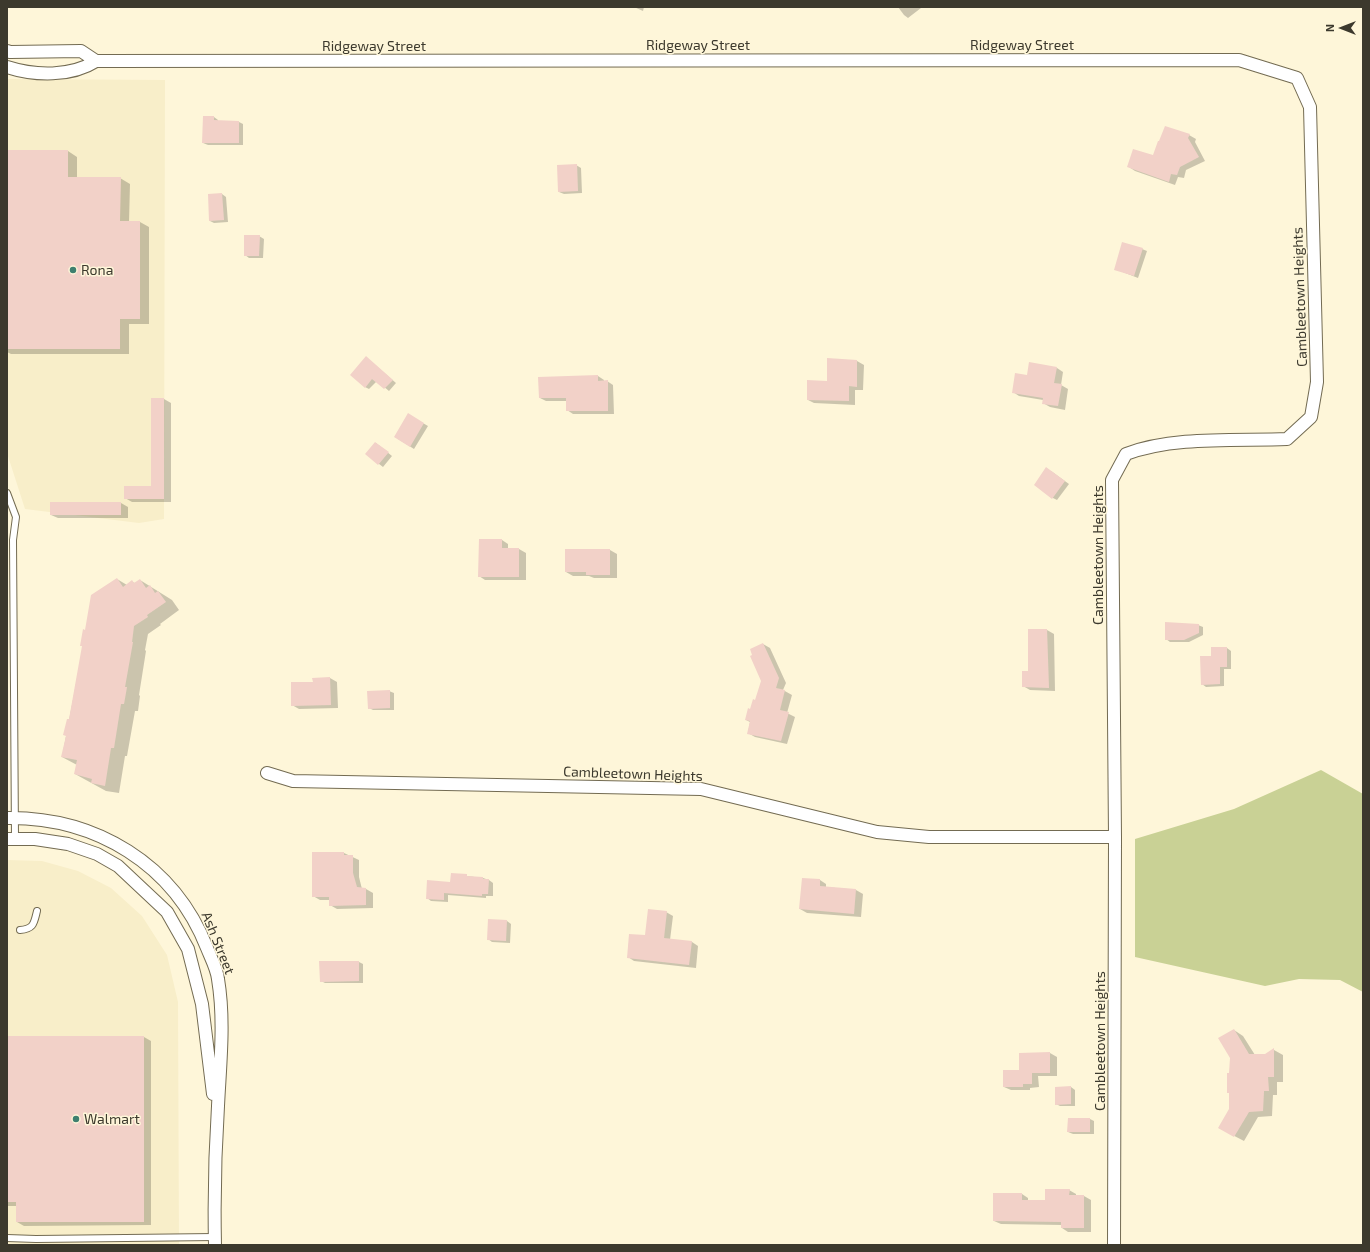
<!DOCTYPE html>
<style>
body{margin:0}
#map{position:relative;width:1370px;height:1252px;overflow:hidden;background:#fef6d9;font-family:"Exo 2",sans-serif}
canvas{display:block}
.frame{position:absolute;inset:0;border:8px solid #3c392d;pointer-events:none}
.north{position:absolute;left:1322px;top:8px;width:40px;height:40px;-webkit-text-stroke:3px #fef6d9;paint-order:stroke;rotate:270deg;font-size:11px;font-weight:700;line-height:16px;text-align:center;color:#3c392d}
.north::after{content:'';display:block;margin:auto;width:14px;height:18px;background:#3c392d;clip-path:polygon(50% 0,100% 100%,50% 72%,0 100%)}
</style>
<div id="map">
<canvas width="1370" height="1252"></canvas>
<div class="frame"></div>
<div class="north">N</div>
</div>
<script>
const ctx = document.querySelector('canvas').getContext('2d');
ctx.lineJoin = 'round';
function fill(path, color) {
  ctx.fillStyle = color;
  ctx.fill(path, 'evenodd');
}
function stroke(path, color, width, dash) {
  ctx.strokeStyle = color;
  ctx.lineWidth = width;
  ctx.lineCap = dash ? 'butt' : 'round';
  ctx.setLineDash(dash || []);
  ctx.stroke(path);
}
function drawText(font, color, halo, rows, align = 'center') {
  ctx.font = font + ' "Exo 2",sans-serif';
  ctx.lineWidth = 3;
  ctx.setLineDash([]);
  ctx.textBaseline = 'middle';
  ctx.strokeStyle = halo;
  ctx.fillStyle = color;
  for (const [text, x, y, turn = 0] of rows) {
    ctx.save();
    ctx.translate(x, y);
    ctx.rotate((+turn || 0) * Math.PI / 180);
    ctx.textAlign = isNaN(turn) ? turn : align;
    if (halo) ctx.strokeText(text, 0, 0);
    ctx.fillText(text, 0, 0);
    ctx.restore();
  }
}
const built = new Path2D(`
 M 7,79 L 165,80 L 164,519 L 139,523 L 25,509 L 7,453 Z
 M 7,860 L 42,861 L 78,871 L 111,888 L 142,916 L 167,955 L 178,1002 L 179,1245 L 7,1245 Z`);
const green = new Path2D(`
 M 1321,770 L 1363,794 L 1363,992 L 1340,980 L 1299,979 L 1265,986 L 1135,957 L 1135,839 L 1234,809 Z`);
const shadow = new Path2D(`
 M 634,7 L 644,7 L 643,11 Z
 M 898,7 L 920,7 L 921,8 L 908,18 L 904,15 Z
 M 204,117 L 214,117 L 218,120 L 218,121 L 239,122 L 243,124 L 243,145 L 208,145 L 203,143 Z
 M 1189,135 L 1196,139 L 1195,142 L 1205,161 L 1186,170 L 1184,178 L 1178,177 L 1175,185 L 1135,171 L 1129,167 L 1154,157 Z
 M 7,151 L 68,151 L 77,157 L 77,178 L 120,178 L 130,184 L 129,222 L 140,222 L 149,227 L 149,324 L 129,324 L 129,354 L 11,354 L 7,352 Z
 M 576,165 L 581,168 L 582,193 L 564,194 L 559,192 Z
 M 222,194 L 226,197 L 228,222 L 214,223 L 210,221 L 209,195 Z
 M 259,236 L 264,239 L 263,258 L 249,258 L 245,255 Z
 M 1142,249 L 1147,251 L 1138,278 L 1115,269 Z
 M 366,357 L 396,383 L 389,391 L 377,381 L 369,389 L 365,387 Z
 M 857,361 L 864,365 L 863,390 L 855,390 L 855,405 L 814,403 L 808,400 L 828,382 Z
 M 1057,368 L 1063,372 L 1061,385 L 1068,389 L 1065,410 L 1050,407 L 1043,403 L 1043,400 L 1019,396 L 1013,392 L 1028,376 Z
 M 598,376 L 604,380 L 604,382 L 607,381 L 613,385 L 614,414 L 573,414 L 567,410 L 567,401 L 546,401 L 540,398 L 539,378 Z
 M 164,399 L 171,403 L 171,502 L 132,502 L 125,498 L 152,487 Z
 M 409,415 L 428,426 L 414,449 L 395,437 Z
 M 376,443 L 392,456 L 383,467 L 366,454 Z
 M 1051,471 L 1069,484 L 1057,500 L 1053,498 Z
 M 51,503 L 121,503 L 128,507 L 128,518 L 58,518 L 51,515 Z
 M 502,540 L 508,544 L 508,549 L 519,549 L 526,553 L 526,580 L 485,580 L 479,576 Z
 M 566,550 L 610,550 L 617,554 L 617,578 L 594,578 L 589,576 L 573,576 L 566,572 Z
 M 117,579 L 127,585 L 132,582 L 135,583 L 140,580 L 172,600 L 179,610 L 160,624 L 161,625 L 148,634 L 145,650 L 146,651 L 139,695 L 140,696 L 138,711 L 135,711 L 127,756 L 125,756 L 119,793 L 106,791 L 75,774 L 77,765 L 62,757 L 86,631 Z
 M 1166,623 L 1198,625 L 1203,627 L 1203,635 L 1189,642 L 1170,642 L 1166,639 Z
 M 1047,630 L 1054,634 L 1055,691 L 1030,690 L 1023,686 Z
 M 763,644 L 770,648 L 786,683 L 783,690 L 792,695 L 787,713 L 795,717 L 787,744 L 755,737 L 748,733 L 750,722 L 746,720 L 756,701 L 762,681 Z
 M 1227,648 L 1231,651 L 1231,669 L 1224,669 L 1224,686 L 1206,687 L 1202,684 L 1212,657 Z
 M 330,678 L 337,682 L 338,708 L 299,709 L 292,705 L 314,682 Z
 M 389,691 L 394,693 L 394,710 L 373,710 L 369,708 Z
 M 313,853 L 344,853 L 359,860 L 359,877 L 362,889 L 366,889 L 373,893 L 373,908 L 337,909 L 330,905 L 330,900 L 320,900 L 313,896 Z
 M 452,874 L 483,878 L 489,880 L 493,883 L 493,896 L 486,896 L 486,898 L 448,895 L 448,902 L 431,901 L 427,898 L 451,883 Z
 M 820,880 L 826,884 L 826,887 L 856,890 L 863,894 L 861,917 L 807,913 L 800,909 Z
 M 666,912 L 673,916 L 670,940 L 692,942 L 698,946 L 696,968 L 634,961 L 628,957 Z
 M 507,921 L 511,924 L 510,943 L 492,942 L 488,939 Z
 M 359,962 L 363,964 L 363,983 L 325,983 L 321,981 Z
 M 1234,1030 L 1243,1036 L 1255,1055 L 1265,1055 L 1274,1050 L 1283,1055 L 1283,1082 L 1277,1082 L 1277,1095 L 1273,1095 L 1272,1116 L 1258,1117 L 1244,1141 L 1219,1128 L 1230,1109 L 1230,1074 Z
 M 7,1037 L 144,1037 L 151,1041 L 151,1225 L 24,1226 L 17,1222 L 17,1206 L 7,1206 Z
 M 1050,1053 L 1057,1057 L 1057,1076 L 1038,1076 L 1039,1087 L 1030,1088 L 1030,1090 L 1011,1090 L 1004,1087 L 1020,1071 Z
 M 1071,1087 L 1075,1090 L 1075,1106 L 1060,1106 L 1056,1104 Z
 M 1090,1119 L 1094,1121 L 1094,1134 L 1073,1134 L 1068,1132 Z
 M 1069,1190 L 1076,1194 L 1076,1196 L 1084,1196 L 1091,1200 L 1091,1232 L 1068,1232 L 1062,1228 L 1062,1225 L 1001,1224 L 994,1221 L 1022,1194 L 1028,1198 L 1028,1201 L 1046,1201 Z`);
const building = new Path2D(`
 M 203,116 L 214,116 L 214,120 L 239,121 L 239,143 L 202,143 Z
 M 1165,126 L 1190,134 L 1188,138 L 1199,157 L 1180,167 L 1177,175 L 1171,174 L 1169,182 L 1127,167 L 1133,149 L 1153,155 L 1158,141 L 1159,141 Z
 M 7,150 L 68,150 L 68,177 L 121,177 L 120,221 L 140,221 L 140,319 L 120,319 L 120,349 L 7,349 Z
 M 577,164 L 578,191 L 558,192 L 557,165 Z
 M 222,193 L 224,220 L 209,221 L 208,194 Z
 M 244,235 L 260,235 L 259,256 L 244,256 Z
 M 1122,242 L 1143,248 L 1134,276 L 1114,270 Z
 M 366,356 L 393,380 L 384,389 L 372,379 L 365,388 L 350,375 Z
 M 827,358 L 857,360 L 857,387 L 849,386 L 849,401 L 807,400 L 807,380 L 827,381 Z
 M 1029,362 L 1057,367 L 1054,383 L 1062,384 L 1058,406 L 1042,404 L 1043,398 L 1012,393 L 1015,373 L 1027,375 Z
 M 598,375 L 598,381 L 608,380 L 608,411 L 566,411 L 566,398 L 539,398 L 538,377 Z
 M 151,398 L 164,398 L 164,499 L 124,499 L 124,486 L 151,486 Z
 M 408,413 L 424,423 L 410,447 L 394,437 Z
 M 375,442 L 389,452 L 378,465 L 365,454 Z
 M 1046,467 L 1065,481 L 1052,499 L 1034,485 Z
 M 50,502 L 121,502 L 121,515 L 50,515 Z
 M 479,539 L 502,539 L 502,548 L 519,548 L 519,577 L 478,577 Z
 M 565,549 L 610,549 L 610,575 L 586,575 L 586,572 L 565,572 Z
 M 117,578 L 123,587 L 132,580 L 134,583 L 140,579 L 146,588 L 150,585 L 155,593 L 158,591 L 166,602 L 147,615 L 148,617 L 134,626 L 132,642 L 133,642 L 125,687 L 127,687 L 124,704 L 121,704 L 114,748 L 111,748 L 105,786 L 91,783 L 92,779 L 74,774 L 77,760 L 61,757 L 66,736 L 63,735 L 67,719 L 69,719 L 82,646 L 80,646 L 83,629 L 85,630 L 91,595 Z
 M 1165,622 L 1199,624 L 1199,633 L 1184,640 L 1165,640 Z
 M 1028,629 L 1047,629 L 1049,688 L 1022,687 L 1022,671 L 1028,671 Z
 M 763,643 L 779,678 L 776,688 L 785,690 L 780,710 L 789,712 L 781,741 L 747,734 L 750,721 L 745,720 L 748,708 L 750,709 L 753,699 L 755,700 L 761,681 L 750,656 L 752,655 L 750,649 Z
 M 1211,647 L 1227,647 L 1227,667 L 1220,667 L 1220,684 L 1201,685 L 1200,656 L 1211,656 Z
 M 330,677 L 331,705 L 291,706 L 291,682 L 313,682 L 312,678 Z
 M 390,690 L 390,708 L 368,709 L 367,691 Z
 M 312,852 L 344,852 L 344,855 L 353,855 L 353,873 L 357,887 L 366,888 L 366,905 L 329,906 L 329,897 L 312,897 Z
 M 451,873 L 467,874 L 467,876 L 483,877 L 483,879 L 489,879 L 488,894 L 482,894 L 482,896 L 444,893 L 444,900 L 426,899 L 427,880 L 450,882 Z
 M 802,878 L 820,879 L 820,886 L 856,889 L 854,914 L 799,909 Z
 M 648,909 L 667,911 L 664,938 L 692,941 L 689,965 L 627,958 L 629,934 L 645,935 Z
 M 488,919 L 507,920 L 506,941 L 487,940 Z
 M 319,961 L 359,961 L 359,981 L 320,982 Z
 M 1234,1029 L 1249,1054 L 1265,1054 L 1274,1048 L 1274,1077 L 1268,1077 L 1269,1091 L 1264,1091 L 1263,1111 L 1249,1112 L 1234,1137 L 1218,1128 L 1229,1109 L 1229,1093 L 1227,1093 L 1227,1073 L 1229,1073 L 1230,1058 L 1218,1038 Z
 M 7,1036 L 144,1036 L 144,1222 L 16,1222 L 16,1202 L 7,1202 Z
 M 1050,1052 L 1050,1073 L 1032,1073 L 1032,1084 L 1023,1084 L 1023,1087 L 1003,1087 L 1003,1070 L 1019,1070 L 1019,1053 Z
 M 1071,1086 L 1071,1104 L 1055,1105 L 1055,1087 Z
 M 1068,1118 L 1090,1118 L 1090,1132 L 1067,1132 Z
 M 1045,1189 L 1070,1189 L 1069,1195 L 1084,1195 L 1084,1228 L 1061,1228 L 1061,1222 L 993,1221 L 993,1193 L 1022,1193 L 1022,1200 L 1045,1200 Z`);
const service = new Path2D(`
 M 7,493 L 16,517 L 13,540 L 15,839
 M 20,930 C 34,929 34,923 37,911
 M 7,1238 L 36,1239 L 215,1237`);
const minor = new Path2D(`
 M 7,51 L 10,52 L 81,51 L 96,61
 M 7,67 C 35,76 71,77 96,61 L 1239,60 L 1297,78 L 1310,107 L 1317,382 L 1311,417 L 1287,439 C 1236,441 1173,436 1126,454 L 1112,480 L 1115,837
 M 267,773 L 293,781 L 701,789 L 877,832 L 929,837 L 1115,837 L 1114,1245
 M 7,818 C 96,817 174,864 207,948 C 211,958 217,969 218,979 C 225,1021 220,1064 218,1106 C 215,1152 214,1199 215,1245
 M 7,839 L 35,839 L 68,844 L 97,854 L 118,866 L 167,912 L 188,949 L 202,1004 L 213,1094`);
const markers = [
 [73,270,4,"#3e7f6f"],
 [76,1119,4,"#3e7f6f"]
];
const streetNames = [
 ["Ridgeway Street",698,45],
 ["Ridgeway Street",1022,45],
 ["Ridgeway Street",374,46],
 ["Cambleetown Heights",1300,297,-92],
 ["Cambleetown Heights",1098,555,-90],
 ["Cambleetown Heights",633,774,2],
 ["Ash Street",218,943,68],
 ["Cambleetown Heights",1100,1041,-90]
];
const poiNames = [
 ["Rona",81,270],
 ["Walmart",84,1119]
];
fill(built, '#f8eec9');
fill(green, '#c9d195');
fill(shadow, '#0003');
fill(building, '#f2d1c8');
stroke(service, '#736b52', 8);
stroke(minor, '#736b52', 14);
stroke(service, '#fff', 6);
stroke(minor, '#fff', 12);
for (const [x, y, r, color] of markers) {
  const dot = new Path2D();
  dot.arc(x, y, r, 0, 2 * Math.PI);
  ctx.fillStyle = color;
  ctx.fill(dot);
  stroke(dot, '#fef6d9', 1.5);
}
drawText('14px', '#3c392d', '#fef6d9', streetNames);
drawText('14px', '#3c392d', '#fef6d9', poiNames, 'left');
</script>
